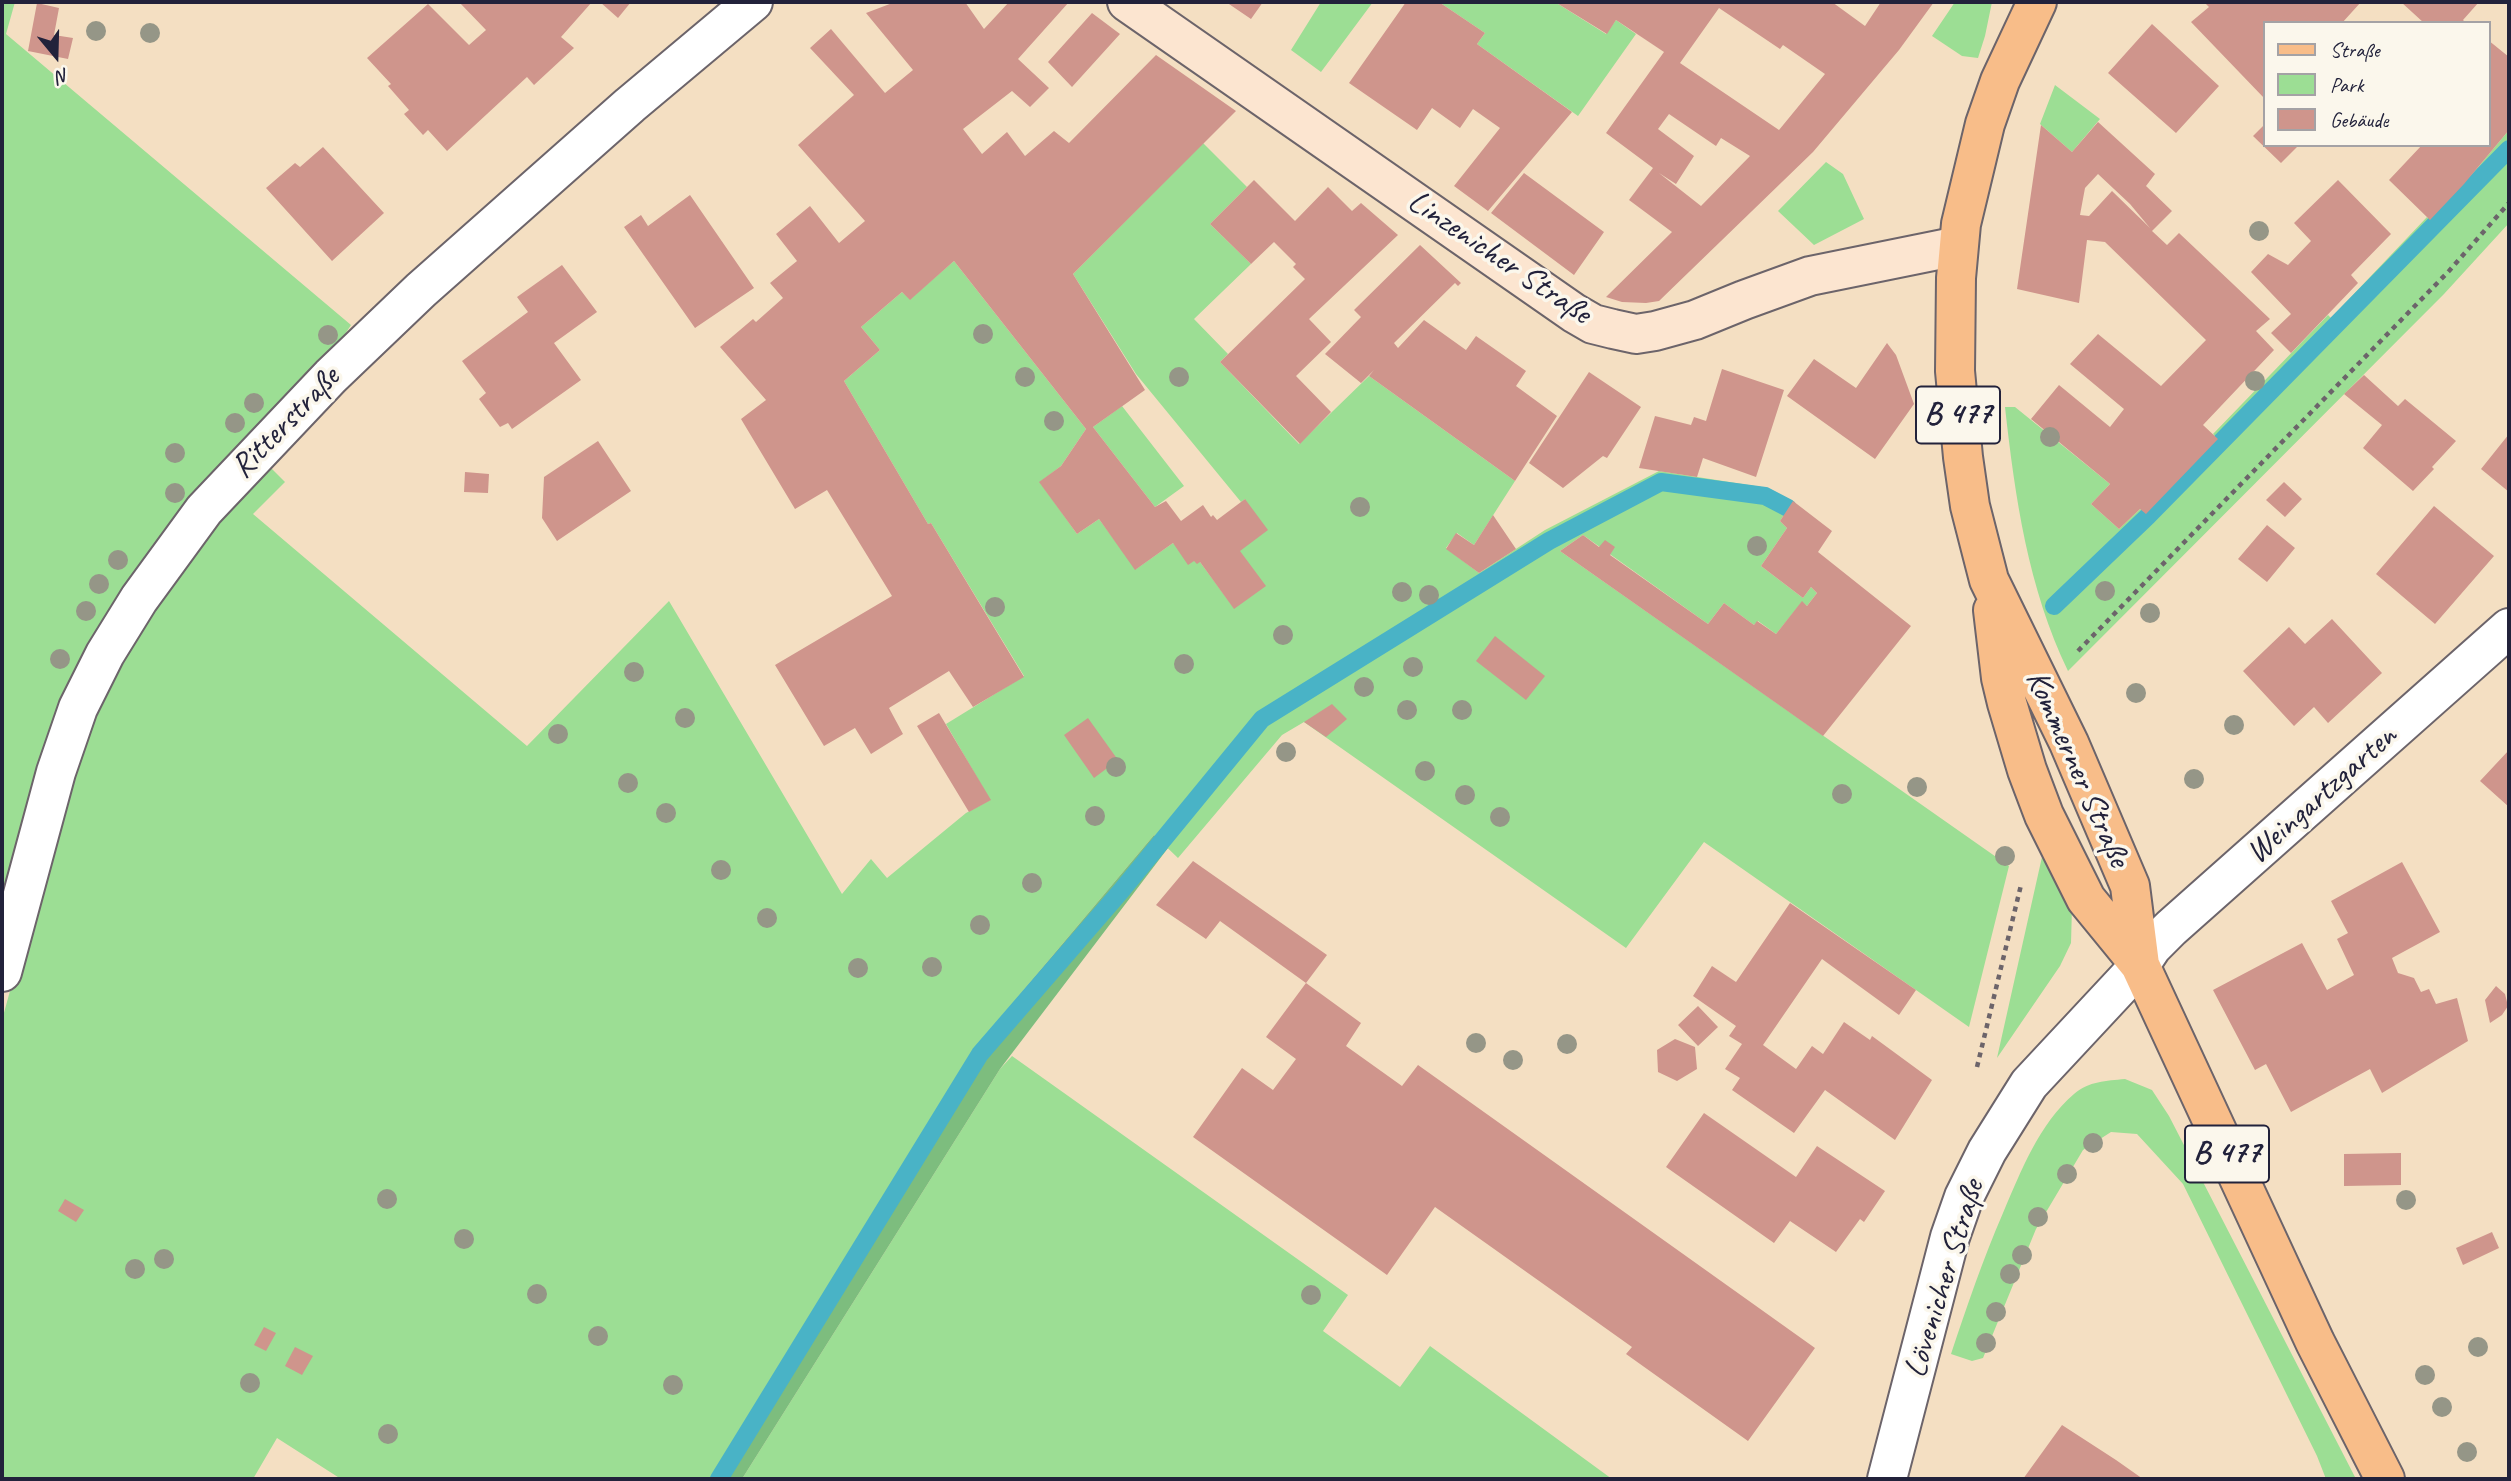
<!DOCTYPE html>
<meta charset="utf-8">
<style>
body{margin:0}
#map{position:relative;width:2511px;height:1481px;overflow:hidden;background:#f4dfc2;font-family:Caveat,sans-serif}
canvas{display:block}
.frame{position:absolute;inset:0;border:4px solid #22223b;pointer-events:none}
.legend{position:absolute;left:2263px;top:21px;width:228px;height:126px;box-sizing:border-box;background:#fbf7ec;border:2px solid #a4a2a5;margin:0;padding:9px 12px;list-style:none;font-size:21px;color:#22223b}
.legend li{display:flex;align-items:center;gap:14px;height:35px}
.legend b{width:35px;border:2px solid #a4a2a5}
.north{position:absolute;left:21px;top:21px;width:70px;height:70px;-webkit-text-stroke:5px #fbf7ec;paint-order:stroke;rotate:161deg;font-size:19px;font-weight:700;line-height:28px;text-align:center;color:#22223b}
.north::after{content:'';display:block;margin:auto;width:24px;height:32px;background:#22223b;clip-path:polygon(50% 0,100% 100%,50% 72%,0 100%)}
</style>
<div id="map">
<canvas width="2511" height="1481"></canvas>
<div class="frame"></div>
<ul class="legend">
<li><b style="height:9px;background:#f8bd89"></b>Straße</li>
<li><b style="height:19px;background:#9cde94"></b>Park</li>
<li><b style="height:19px;background:#cf958c"></b>Gebäude</li>
</ul>
<div class="north">N</div>
</div>
<script>
const ctx = document.querySelector('canvas').getContext('2d');
ctx.lineJoin = 'round';
function fill(path, color) {
  ctx.fillStyle = color;
  ctx.fill(path, 'evenodd');
}
function stroke(path, color, width, dash) {
  ctx.strokeStyle = color;
  ctx.lineWidth = width;
  ctx.lineCap = dash ? 'butt' : 'round';
  ctx.setLineDash(dash || []);
  ctx.stroke(path);
}
function drawText(font, color, halo, rows, align = 'center') {
  ctx.font = font + ' Caveat,sans-serif';
  ctx.lineWidth = 7;
  ctx.setLineDash([]);
  ctx.textBaseline = 'middle';
  ctx.strokeStyle = halo;
  ctx.fillStyle = color;
  for (const [text, x, y, turn = 0] of rows) {
    ctx.save();
    ctx.translate(x, y);
    ctx.rotate((+turn || 0) * Math.PI / 180);
    ctx.textAlign = isNaN(turn) ? turn : align;
    if (halo) ctx.strokeText(text, 0, 0);
    ctx.fillText(text, 0, 0);
    ctx.restore();
  }
}
const green = new Path2D(`
 M 2,2 L 15,2 L 6,34 L 351,325 L 338,345 L 164,533 L 128,581 L 96,634 L 2,904 Z
 M 1321,2 L 1373,2 L 1321,72 L 1291,50 Z
 M 1439,2 L 1555,2 L 1606,34 L 1616,20 L 1636,34 L 1578,116 L 1477,44 L 1485,33 Z
 M 1955,2 L 1992,2 L 1985,36 L 1978,58 L 1962,56 L 1932,36 Z
 M 2055,85 L 2100,119 L 2072,152 L 2040,124 Z
 M 2509,130 L 2509,223 L 2444,294 L 2068,671 C 2028,588 2015,497 2005,407 L 2015,407 L 2110,484 L 2091,504 L 2119,529 L 2140,509 L 2146,513 L 2218,439 L 2213,434 L 2328,315 L 2331,318 L 2427,217 L 2430,220 L 2464,184 Z
 M 1203,143 L 1247,187 L 1210,224 L 1251,264 L 1194,319 L 1228,354 L 1220,362 L 1299,444 L 1369,376 L 1515,481 L 1474,545 L 1457,533 L 1446,548 L 1479,573 L 1545,530 L 1659,471 L 1768,488 L 1793,501 L 1780,521 L 1787,528 L 1761,566 L 1803,598 L 1811,587 L 1817,593 L 1807,606 L 1802,602 L 1776,634 L 1758,621 L 1754,625 L 1724,603 L 1708,624 L 1583,535 L 1560,551 L 2009,866 L 1969,1027 L 1704,842 L 1626,948 L 1304,722 L 1282,735 L 1178,858 L 1154,835 L 974,1049 L 711,1479 L 341,1479 L 277,1438 L 253,1479 L 2,1479 L 2,1020 L 61,806 L 107,680 L 172,573 L 267,464 L 285,482 L 253,514 L 527,746 L 669,601 L 842,894 L 871,859 L 887,878 L 966,813 L 990,800 L 946,724 L 1024,676 L 931,523 L 928,524 L 844,381 L 880,350 L 861,327 L 902,292 L 910,299 L 954,261 L 1086,429 L 1061,466 L 1040,482 L 1077,534 L 1099,519 L 1136,569 L 1173,543 L 1194,561 L 1200,562 L 1234,608 L 1245,499 L 1241,502 L 1136,374 L 1073,274 Z
 M 1826,162 L 1843,174 L 1864,219 L 1814,245 L 1778,211 Z
 M 1122,406 L 1184,486 L 1155,507 L 1093,427 Z
 M 2044,848 L 2072,907 L 2071,943 L 2060,966 L 1997,1058 Z
 M 1012,1056 L 1348,1295 L 1323,1331 L 1400,1387 L 1430,1346 L 1612,1479 L 742,1479 L 1000,1069 Z
 M 2125,1079 L 2152,1090 L 2169,1116 L 2356,1479 L 2326,1479 L 2317,1456 L 2183,1184 L 2137,1134 L 2111,1132 L 2083,1150 L 2036,1229 L 1983,1358 L 1972,1361 L 1951,1354 C 1967,1306 1983,1259 2003,1213 C 2021,1171 2039,1124 2074,1094 C 2089,1081 2106,1081 2125,1079 Z`);
const forest = new Path2D(`
 M 1154,835 L 1168,848 L 1000,1069 L 742,1479 L 711,1479 L 974,1049 Z`);
const stream = new Path2D(`
 M 2054,606 L 2148,516 L 2509,149
 M 719,1479 L 980,1054 L 1121,891 L 1262,719 L 1549,541 L 1661,482 L 1765,496 L 1788,508`);
const building = new Path2D(`
 M 459,2 L 592,2 L 561,37 L 574,48 L 534,85 L 527,77 L 447,151 L 428,130 L 423,135 L 404,114 L 409,110 L 388,86 L 391,84 L 367,58 L 428,4 L 469,45 L 486,30 Z
 M 600,2 L 631,2 L 618,18 Z
 M 895,2 L 965,2 L 984,29 L 1009,2 L 1069,2 L 1018,59 L 1049,88 L 1030,107 L 1012,91 L 963,129 L 982,154 L 1007,132 L 1025,156 L 1054,131 L 1069,143 L 1156,55 L 1236,111 L 1073,274 L 1145,390 L 1093,427 L 1155,507 L 1166,501 L 1181,521 L 1203,505 L 1211,517 L 1213,515 L 1217,520 L 1245,499 L 1268,530 L 1240,551 L 1266,586 L 1234,609 L 1200,562 L 1197,564 L 1194,561 L 1188,565 L 1173,543 L 1135,570 L 1099,519 L 1077,534 L 1039,482 L 1061,466 L 1086,429 L 954,261 L 910,300 L 902,292 L 861,327 L 880,350 L 844,381 L 928,524 L 931,523 L 1024,677 L 973,707 L 949,671 L 889,708 L 903,734 L 871,754 L 855,728 L 824,746 L 775,665 L 892,596 L 827,490 L 795,509 L 741,419 L 766,400 L 720,347 L 753,319 L 756,322 L 783,298 L 770,283 L 797,261 L 776,234 L 810,206 L 839,243 L 865,221 L 798,145 L 854,95 L 810,48 L 831,29 L 885,93 L 913,70 L 866,13 Z
 M 1226,2 L 1263,2 L 1251,19 Z
 M 1406,2 L 1439,2 L 1485,33 L 1477,44 L 1572,112 L 1488,211 L 1454,186 L 1500,128 L 1473,109 L 1460,128 L 1432,108 L 1417,130 L 1349,83 Z
 M 1555,2 L 1832,2 L 1865,26 L 1881,2 L 1934,2 L 1899,50 L 1813,152 L 1659,301 L 1646,303 L 1622,302 L 1606,297 L 1672,232 L 1629,200 L 1653,168 L 1606,133 L 1664,52 L 1616,20 L 1607,34 ZM 1719,8 L 1780,49 L 1783,45 L 1825,74 L 1779,130 L 1680,63 ZM 1669,114 L 1716,146 L 1721,138 L 1750,156 L 1701,206 L 1659,173 L 1676,184 L 1694,156 L 1658,129 Z
 M 2204,2 L 2361,2 L 2342,23 L 2264,23 L 2264,98 L 2191,22 L 2209,7 Z
 M 2401,2 L 2479,2 L 2463,20 L 2466,23 L 2424,23 Z
 M 37,3 L 59,8 L 54,35 L 73,38 L 68,59 L 28,51 Z
 M 1092,13 L 1120,34 L 1072,87 L 1048,62 Z
 M 2152,24 L 2219,86 L 2176,133 L 2108,73 Z
 M 2488,40 L 2509,57 L 2509,130 L 2464,184 L 2430,220 L 2389,180 L 2422,145 L 2488,145 Z
 M 2098,122 L 2155,174 L 2146,186 L 2172,211 L 2152,231 L 2167,245 L 2179,233 L 2270,319 L 2256,331 L 2274,350 L 2203,425 L 2218,439 L 2146,514 L 2140,509 L 2119,529 L 2091,504 L 2110,484 L 2031,419 L 2059,385 L 2110,427 L 2124,409 L 2070,364 L 2098,334 L 2161,386 L 2206,340 L 2105,242 L 2087,240 L 2079,303 L 2017,289 L 2041,125 L 2072,152 ZM 2098,174 L 2130,204 L 2150,228 L 2112,191 L 2089,216 L 2080,215 L 2085,188 Z
 M 2264,125 L 2264,145 L 2299,145 L 2281,163 L 2253,136 Z
 M 323,147 L 384,213 L 332,261 L 266,188 L 295,163 L 300,167 Z
 M 1524,173 L 1604,232 L 1574,275 L 1491,213 Z
 M 1254,180 L 1295,221 L 1328,187 L 1352,211 L 1361,203 L 1398,235 L 1309,319 L 1331,342 L 1296,376 L 1331,412 L 1300,444 L 1220,362 L 1305,279 L 1293,267 L 1296,264 L 1274,242 L 1251,264 L 1210,224 Z
 M 2338,180 L 2391,234 L 2351,275 L 2358,283 L 2291,353 L 2271,333 L 2291,314 L 2251,272 L 2268,254 L 2288,265 L 2311,241 L 2294,223 Z
 M 690,195 L 754,288 L 695,328 L 624,227 L 641,215 L 648,226 Z
 M 1420,245 L 1461,283 L 1458,286 L 1455,283 L 1394,343 L 1398,348 L 1424,320 L 1466,350 L 1476,336 L 1526,371 L 1516,386 L 1557,416 L 1515,481 L 1369,376 L 1374,370 L 1361,383 L 1325,354 L 1361,317 L 1354,310 Z
 M 562,265 L 597,312 L 554,343 L 581,380 L 512,429 L 508,423 L 500,427 L 479,399 L 486,393 L 462,361 L 528,312 L 517,297 Z
 M 1887,343 L 1896,355 L 1914,404 L 1875,459 L 1787,396 L 1814,359 L 1856,388 Z
 M 1722,369 L 1784,390 L 1756,477 L 1703,458 L 1697,477 L 1639,468 L 1655,416 L 1691,425 L 1694,417 L 1706,421 Z
 M 1589,372 L 1641,407 L 1607,458 L 1603,456 L 1563,488 L 1529,463 Z
 M 2364,375 L 2398,406 L 2405,399 L 2456,441 L 2432,467 L 2434,469 L 2413,491 L 2363,448 L 2382,425 L 2344,394 Z
 M 2509,434 L 2509,492 L 2481,469 Z
 M 598,441 L 631,491 L 557,541 L 542,518 L 544,477 Z
 M 465,472 L 489,474 L 488,493 L 464,492 Z
 M 2284,482 L 2302,499 L 2285,517 L 2266,500 Z
 M 1793,501 L 1832,531 L 1818,552 L 1911,626 L 1823,736 L 1560,551 L 1583,535 L 1599,547 L 1605,540 L 1615,547 L 1610,555 L 1708,624 L 1724,603 L 1754,625 L 1757,621 L 1776,634 L 1802,601 L 1807,606 L 1817,593 L 1811,587 L 1803,598 L 1761,566 L 1787,528 L 1780,521 Z
 M 2434,506 L 2494,556 L 2435,624 L 2376,574 Z
 M 1493,515 L 1516,549 L 1479,573 L 1446,549 L 1456,533 L 1474,545 Z
 M 2267,525 L 2295,548 L 2267,582 L 2238,559 Z
 M 2332,619 L 2382,673 L 2328,723 L 2314,707 L 2294,726 L 2243,671 L 2289,627 L 2305,644 Z
 M 1495,636 L 1545,676 L 1526,700 L 1476,661 Z
 M 1332,704 L 1347,719 L 1326,737 L 1304,722 Z
 M 939,713 L 991,800 L 969,812 L 917,726 Z
 M 1088,718 L 1118,760 L 1094,778 L 1064,735 Z
 M 2509,750 L 2509,807 L 2480,781 Z
 M 1193,861 L 1327,955 L 1306,983 L 1220,921 L 1206,939 L 1156,905 Z
 M 2402,862 L 2440,932 L 2392,958 L 2398,973 L 2414,978 L 2421,992 L 2429,989 L 2436,1004 L 2457,998 L 2468,1041 L 2382,1093 L 2370,1069 L 2291,1112 L 2266,1064 L 2255,1070 L 2213,990 L 2302,943 L 2327,990 L 2354,975 L 2337,939 L 2348,933 L 2331,901 Z
 M 1790,903 L 1916,990 L 1899,1015 L 1822,959 L 1763,1045 L 1796,1069 L 1812,1046 L 1823,1054 L 1844,1022 L 1870,1040 L 1872,1036 L 1932,1080 L 1895,1140 L 1825,1090 L 1794,1133 L 1732,1090 L 1740,1078 L 1725,1069 L 1742,1044 L 1729,1036 L 1736,1026 L 1693,996 L 1712,966 L 1736,982 Z
 M 1306,983 L 1361,1023 L 1346,1046 L 1402,1086 L 1418,1065 L 1815,1348 L 1748,1441 L 1626,1354 L 1632,1347 L 1435,1207 L 1387,1275 L 1193,1137 L 1242,1068 L 1273,1090 L 1296,1059 L 1266,1037 Z
 M 2496,986 L 2505,994 L 2508,1006 L 2502,1015 L 2490,1023 L 2485,1000 Z
 M 1698,1006 L 1718,1027 L 1698,1046 L 1678,1025 Z
 M 1675,1039 L 1695,1047 L 1697,1069 L 1677,1081 L 1658,1072 L 1657,1050 Z
 M 1704,1113 L 1796,1177 L 1817,1146 L 1885,1191 L 1864,1222 L 1860,1219 L 1836,1252 L 1790,1221 L 1774,1243 L 1666,1167 Z
 M 2401,1153 L 2401,1185 L 2344,1186 L 2344,1154 Z
 M 65,1199 L 84,1210 L 76,1222 L 58,1211 Z
 M 2492,1232 L 2499,1248 L 2463,1265 L 2456,1248 Z
 M 264,1327 L 276,1333 L 266,1351 L 254,1345 Z
 M 295,1347 L 313,1356 L 302,1375 L 285,1366 Z
 M 2062,1425 L 2116,1460 L 2143,1479 L 2023,1479 Z`);
const path = new Path2D(`
 M 2078,651 L 2449,271 L 2509,203
 M 1977,1067 L 2021,885`);
const minor = new Path2D(`
 M 2140,965 L 2152,947 L 2171,928 L 2509,628
 M 2,972 L 56,772 L 78,708 L 105,654 L 139,599 L 204,510 L 331,376 L 421,290 L 630,105 L 753,2`);
const tertiary = new Path2D(`
 M 1887,1479 L 1950,1237 L 1964,1197 L 1987,1151 L 2029,1084 L 2140,965`);
const secondary = new Path2D(`
 M 1127,2 L 1574,313 L 1593,324 L 1613,329 L 1636,334 L 1655,331 L 1695,320 L 1744,300 L 1810,276 L 1958,246`);
const primary = new Path2D(`
 M 2037,2 L 2000,81 L 1985,124 L 1961,224 L 1956,278 L 1955,371 L 1963,457 L 1970,506 L 1989,580 L 2069,743 L 2130,886 L 2140,965
 M 1993,610 L 2001,678 L 2007,703 L 2027,770 L 2044,815 L 2086,899 L 2140,965 L 2315,1342 L 2385,1479`);
const trees = [
 [96,31],
 [150,33],
 [2259,231],
 [983,334],
 [328,335],
 [1025,377],
 [1179,377],
 [2255,381],
 [254,403],
 [1054,421],
 [235,423],
 [2050,437],
 [175,453],
 [175,493],
 [1360,507],
 [1757,546],
 [118,560],
 [99,584],
 [2105,591],
 [1402,592],
 [1429,595],
 [995,607],
 [86,611],
 [2150,613],
 [1283,635],
 [60,659],
 [1184,664],
 [1413,667],
 [634,672],
 [1364,687],
 [2136,693],
 [1407,710],
 [1462,710],
 [685,718],
 [2234,725],
 [558,734],
 [1286,752],
 [1116,767],
 [1425,771],
 [2194,779],
 [628,783],
 [1917,787],
 [1842,794],
 [1465,795],
 [666,813],
 [1095,816],
 [1500,817],
 [2005,856],
 [721,870],
 [1032,883],
 [767,918],
 [980,925],
 [932,967],
 [858,968],
 [1476,1043],
 [1567,1044],
 [1513,1060],
 [2093,1143],
 [2067,1174],
 [387,1199],
 [2406,1200],
 [2038,1217],
 [464,1239],
 [2022,1255],
 [164,1259],
 [135,1269],
 [2010,1274],
 [537,1294],
 [1311,1295],
 [1996,1312],
 [598,1336],
 [1986,1343],
 [2478,1347],
 [2425,1375],
 [250,1383],
 [673,1385],
 [2442,1407],
 [388,1434],
 [2467,1452]
];
const shields = [
 [1958,415,84],
 [2227,1154,84]
];
const shieldNames = [
 ["B 477",1958,415],
 ["B 477",2227,1154]
];
const streetNames = [
 ["Linzenicher Straße",1499,258,34],
 ["Ritterstraße",286,423,-46],
 ["Kommerner Straße",2077,769,66],
 ["Weingartzgarten",2322,795,-42],
 ["Lövenicher Straße",1945,1279,-73]
];
fill(green, '#9cde94');
fill(forest, '#7dbd7e');
stroke(stream, '#49b3c6', 18);
fill(building, '#cf958c');
stroke(minor, '#6c646a', 42);
stroke(tertiary, '#6c646a', 42);
stroke(secondary, '#6c646a', 42);
stroke(primary, '#6c646a', 42);
stroke(path, '#6c646a', 4.5, [5, 5]);
stroke(minor, '#fff', 38);
stroke(tertiary, '#fff', 38);
stroke(secondary, '#fce5d0', 38);
stroke(primary, '#f8bd89', 38);
ctx.fillStyle = '#959687';
for (const [x, y] of trees) {
  ctx.beginPath();
  ctx.arc(x, y, 10, 0, 2 * Math.PI);
  ctx.fill();
}
for (const [x, y, w] of shields) {
  const box = new Path2D();
  box.roundRect(x - w / 2, y - 28.5, w, 57, 5);
  ctx.fillStyle = '#fbf7ec';
  ctx.fill(box);
  stroke(box, '#22223b', 2);
}
drawText('bold 32px', '#22223b', null, shieldNames);
drawText('33px', '#22223b', '#fbf7ec', streetNames);
</script>
